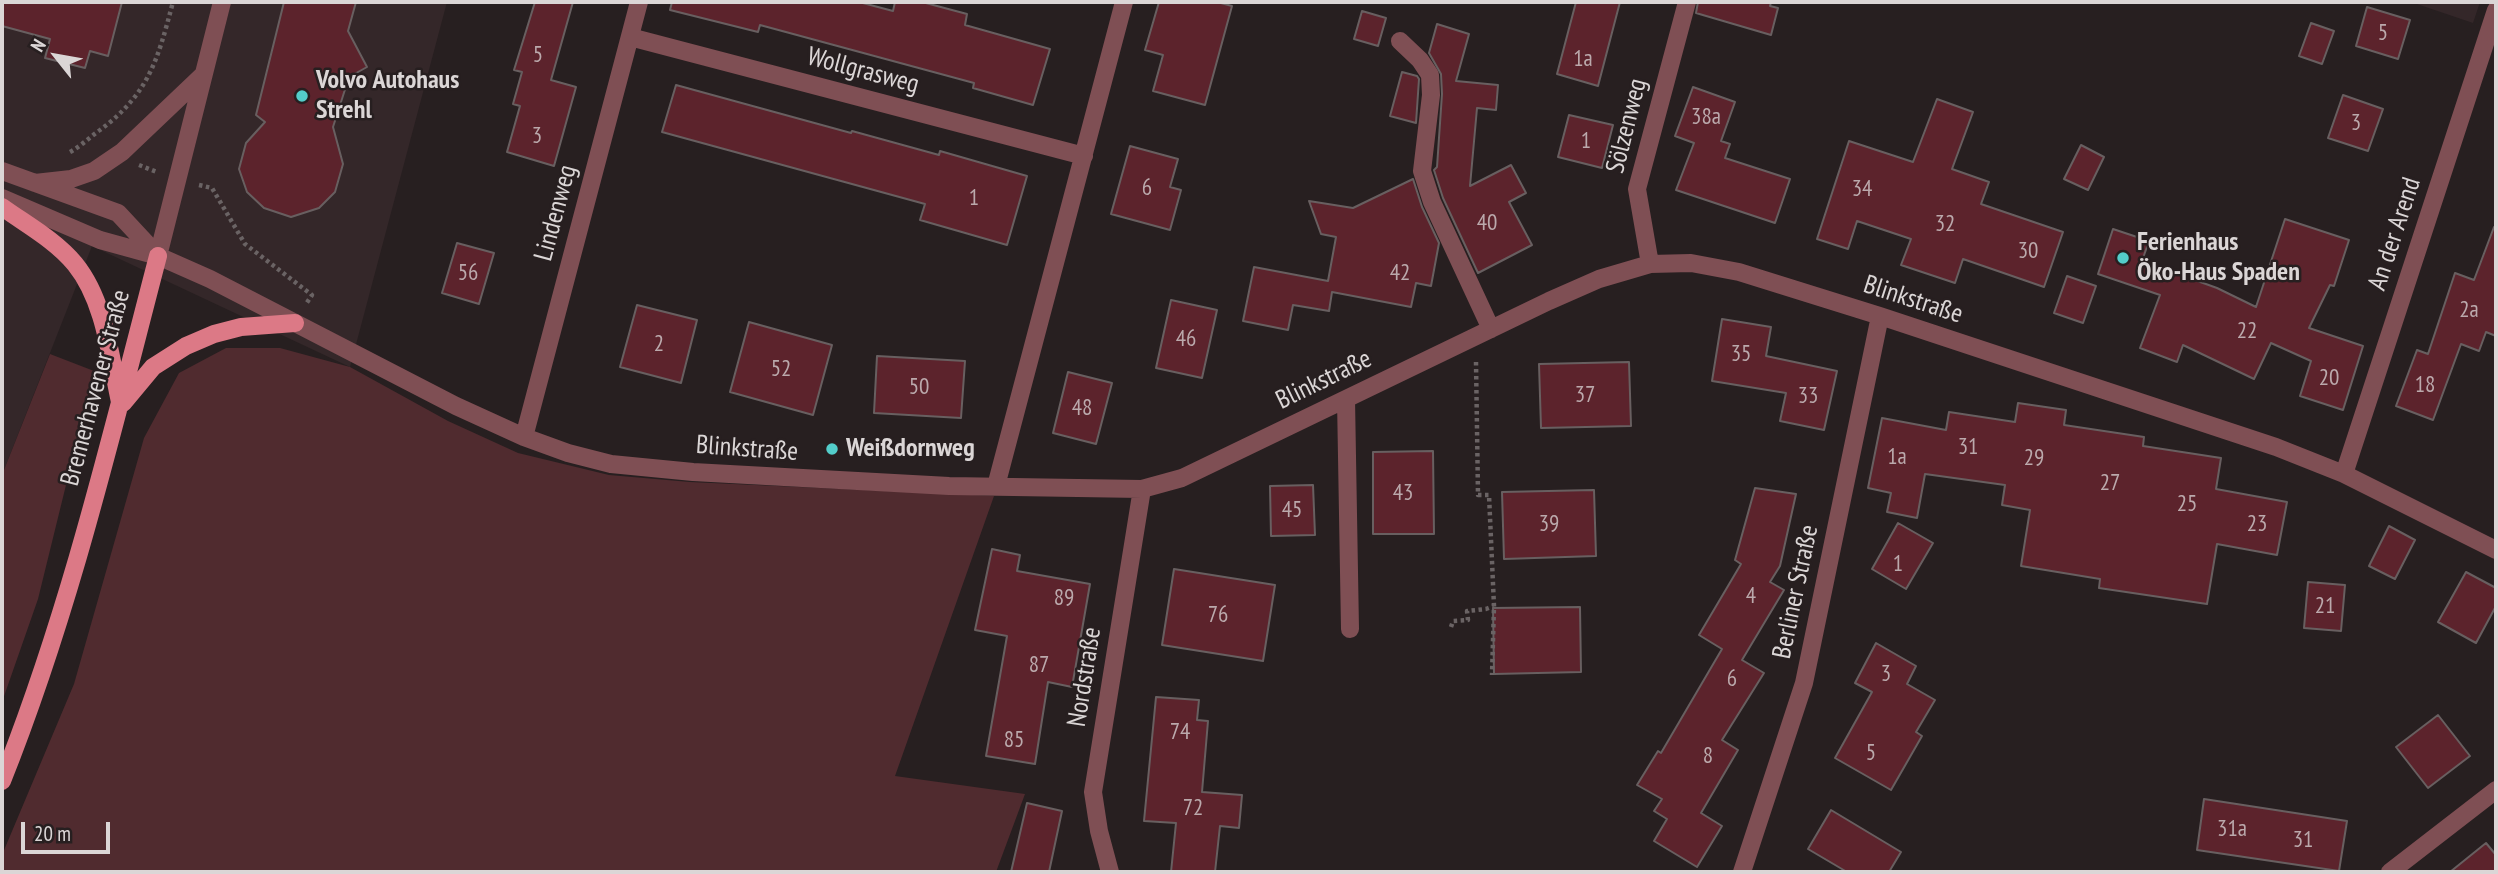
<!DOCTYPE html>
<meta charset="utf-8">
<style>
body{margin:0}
#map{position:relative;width:2498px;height:874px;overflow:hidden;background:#271f20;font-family:"PT Sans Narrow",sans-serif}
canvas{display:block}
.frame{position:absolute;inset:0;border:4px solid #dbd6d6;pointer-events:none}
.north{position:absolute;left:21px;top:21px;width:70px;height:70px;-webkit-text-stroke:5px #271f20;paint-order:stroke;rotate:301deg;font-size:19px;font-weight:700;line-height:28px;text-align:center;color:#dbd6d6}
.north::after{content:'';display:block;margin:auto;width:24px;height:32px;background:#dbd6d6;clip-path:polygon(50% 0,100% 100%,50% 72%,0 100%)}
.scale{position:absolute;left:21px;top:822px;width:89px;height:32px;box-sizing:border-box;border:4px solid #dbd6d6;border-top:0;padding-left:9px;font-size:21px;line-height:24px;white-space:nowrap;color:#dbd6d6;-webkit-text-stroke:5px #271f20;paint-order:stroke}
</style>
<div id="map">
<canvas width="2498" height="874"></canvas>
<div class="frame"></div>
<div class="north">N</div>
<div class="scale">20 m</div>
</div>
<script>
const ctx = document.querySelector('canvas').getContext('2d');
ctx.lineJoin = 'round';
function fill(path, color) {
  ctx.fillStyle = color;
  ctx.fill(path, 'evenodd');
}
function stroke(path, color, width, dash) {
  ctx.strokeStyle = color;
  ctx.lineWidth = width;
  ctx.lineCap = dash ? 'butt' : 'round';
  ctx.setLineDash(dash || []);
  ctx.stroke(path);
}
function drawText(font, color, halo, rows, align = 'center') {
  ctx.font = font + ' "PT Sans Narrow",sans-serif';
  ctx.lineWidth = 5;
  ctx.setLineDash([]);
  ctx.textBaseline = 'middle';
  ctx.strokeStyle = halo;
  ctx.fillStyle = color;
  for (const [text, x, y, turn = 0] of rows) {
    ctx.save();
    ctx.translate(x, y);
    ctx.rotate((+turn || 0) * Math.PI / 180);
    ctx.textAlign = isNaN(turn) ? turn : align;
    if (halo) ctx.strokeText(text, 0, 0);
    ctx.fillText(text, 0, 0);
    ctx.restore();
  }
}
const built = new Path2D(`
 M 2,2 L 447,2 L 350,367 L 92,246 L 2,475 Z
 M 2411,2 L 2480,2 L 2473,23 Z`);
const green = new Path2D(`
 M 226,348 L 280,348 L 350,367 L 448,421 L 518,453 L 609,475 L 690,482 L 994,496 L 895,776 L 1025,794 L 996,872 L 2,872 L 2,855 L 74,684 L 144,438 L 179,373 Z
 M 50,354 L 94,371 L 38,599 L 2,702 L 2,475 Z`);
const building = new Path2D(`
 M 2,2 L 122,2 L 108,56 L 90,51 L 85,68 L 45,58 L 50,39 L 2,26 Z
 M 284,2 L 356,2 L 348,31 L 367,67 L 349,77 L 333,127 L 343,164 L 335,192 L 319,208 L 291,217 L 264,208 L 247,192 L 239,169 L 246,143 L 265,122 L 256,115 Z
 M 535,2 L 573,2 L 551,80 L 576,87 L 554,166 L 507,152 L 520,106 L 513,104 L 522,72 L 514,70 Z
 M 672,2 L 859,2 L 893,11 L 895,2 L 922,2 L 967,14 L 965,25 L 1050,49 L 1033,105 L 973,88 L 974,83 L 760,25 L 758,32 L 670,10 Z
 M 1159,2 L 1217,2 L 1232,6 L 1205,105 L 1153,91 L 1163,55 L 1145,50 Z
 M 1576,2 L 1620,2 L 1598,86 L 1557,74 Z
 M 1698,2 L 1771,2 L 1770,6 L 1778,8 L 1771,35 L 1696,13 Z
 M 2367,7 L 2410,20 L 2398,59 L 2356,46 Z
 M 1362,11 L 1386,18 L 1378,46 L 1354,39 Z
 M 2311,23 L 2334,31 L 2322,64 L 2299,56 Z
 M 1437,24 L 1469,34 L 1456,81 L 1498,85 L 1496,110 L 1477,108 L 1470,186 L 1511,165 L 1526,193 L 1509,202 L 1532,245 L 1478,273 L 1443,198 L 1434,170 L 1437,167 L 1442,94 L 1441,74 L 1429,53 Z
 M 1402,72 L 1417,76 L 1419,79 L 1416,123 L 1390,116 Z
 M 676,85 L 851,133 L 852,131 L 939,155 L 940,151 L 1027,176 L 1007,245 L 920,220 L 925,204 L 662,132 Z
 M 1693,87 L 1735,102 L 1721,141 L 1730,144 L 1725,158 L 1790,179 L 1775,223 L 1676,190 L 1694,143 L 1675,136 Z
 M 2343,95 L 2383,109 L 2368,151 L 2328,138 Z
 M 1937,99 L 1973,112 L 1952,169 L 1989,182 L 1981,204 L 2063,232 L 2044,287 L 1963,259 L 1955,283 L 1901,265 L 1911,239 L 1857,221 L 1848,249 L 1817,239 L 1849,141 L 1913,162 Z
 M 1569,115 L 1613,125 L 1602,168 L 1558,157 Z
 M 2081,145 L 2104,157 L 2088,190 L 2064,179 Z
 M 1130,146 L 1178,159 L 1170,187 L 1181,190 L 1170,230 L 1111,214 Z
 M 1413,179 L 1422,207 L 1439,243 L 1431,286 L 1416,283 L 1411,307 L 1332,292 L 1329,311 L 1293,305 L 1288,330 L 1243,321 L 1254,267 L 1328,281 L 1336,237 L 1321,234 L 1309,201 L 1353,208 Z
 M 2285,219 L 2349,240 L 2334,286 L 2330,285 L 2309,328 L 2363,346 L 2343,410 L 2300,396 L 2311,361 L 2271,343 L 2254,379 L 2183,345 L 2177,362 L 2140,348 L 2160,295 L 2098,274 L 2113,229 L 2149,241 L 2142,261 L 2217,288 L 2256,307 Z
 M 2494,227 L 2496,227 L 2496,336 L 2486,332 L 2479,351 L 2461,344 L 2433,420 L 2396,406 L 2417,350 L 2428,354 L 2455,273 L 2474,280 Z
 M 457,243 L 494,253 L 479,304 L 442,293 Z
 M 2067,276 L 2096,286 L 2083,323 L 2054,313 Z
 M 1171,300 L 1217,310 L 1202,378 L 1156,368 Z
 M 637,305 L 697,320 L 681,383 L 620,367 Z
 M 1722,319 L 1771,327 L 1766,356 L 1837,371 L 1824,430 L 1780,421 L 1786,393 L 1712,381 Z
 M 749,322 L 832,345 L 813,415 L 730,392 Z
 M 877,356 L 965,361 L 961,418 L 874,413 Z
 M 1629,362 L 1631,426 L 1541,428 L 1539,364 Z
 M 1068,372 L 1112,383 L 1096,444 L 1053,433 Z
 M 2018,403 L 2066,410 L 2064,425 L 2144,437 L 2143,446 L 2221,458 L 2216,489 L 2287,502 L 2277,555 L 2217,544 L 2207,604 L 2099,588 L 2100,579 L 2021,566 L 2030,510 L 2002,505 L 2005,485 L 1925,474 L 1917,518 L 1887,512 L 1891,493 L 1868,488 L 1882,418 L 1946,430 L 1949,412 L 2015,422 Z
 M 1433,451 L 1434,534 L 1373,534 L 1373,452 Z
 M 1313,485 L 1315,535 L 1271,536 L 1270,486 Z
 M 1755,488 L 1796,494 L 1780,566 L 1770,582 L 1784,590 L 1742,660 L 1764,673 L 1722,740 L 1738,750 L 1701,813 L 1722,826 L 1697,867 L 1654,841 L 1667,819 L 1654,811 L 1662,799 L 1637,785 L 1658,751 L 1661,753 L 1722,649 L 1699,635 L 1741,564 L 1735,560 Z
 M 1594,490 L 1596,556 L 1504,559 L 1502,492 Z
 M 1898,523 L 1933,543 L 1906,589 L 1872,569 Z
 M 2389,526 L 2415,540 L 2395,579 L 2369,566 Z
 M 992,549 L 1020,555 L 1017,571 L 1090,584 L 1072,687 L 1048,682 L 1035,764 L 986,756 L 1007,636 L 975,630 Z
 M 1174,569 L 1275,585 L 1263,661 L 1162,645 Z
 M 2466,572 L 2496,588 L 2496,606 L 2476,643 L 2438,622 Z
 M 2308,582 L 2345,585 L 2341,631 L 2304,628 Z
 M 1580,607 L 1581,672 L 1494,674 L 1493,608 Z
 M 1876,643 L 1916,666 L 1907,684 L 1935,700 L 1916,732 L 1922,736 L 1891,790 L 1835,758 L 1872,692 L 1855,683 Z
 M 1156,697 L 1199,700 L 1197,720 L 1208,721 L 1202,792 L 1242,795 L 1239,828 L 1220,826 L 1215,872 L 1171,872 L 1176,823 L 1144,821 Z
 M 2438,715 L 2470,756 L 2428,788 L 2396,747 Z
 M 2204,799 L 2347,821 L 2339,871 L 2197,850 Z
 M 1027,803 L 1062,811 L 1049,872 L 1011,872 Z
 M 1831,810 L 1901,852 L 1889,872 L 1847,872 L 1808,849 Z
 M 2486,843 L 2496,855 L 2496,872 L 2450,872 Z`);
const path = new Path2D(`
 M 70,152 C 81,146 90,137 100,130 C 150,93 158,58 173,2
 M 139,165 L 157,172
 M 199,185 L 212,188 L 245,244 L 312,295 L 306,304
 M 1476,362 L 1478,495 L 1489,495 L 1494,606 L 1492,675
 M 1451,627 L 1453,621 L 1468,620 L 1467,611 L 1486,609 L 1494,606`);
const minor = new Path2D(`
 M 630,37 L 1084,156
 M 1400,41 L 1420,60 L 1430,75 L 1431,95 L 1422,171 L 1432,202 L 1491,329
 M 2,171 L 118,213 L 158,256
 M 35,183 L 71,179 L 94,171 L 122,152 L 204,74
 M 2,198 L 100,240 L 158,256 L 210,279 L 456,406 L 524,437 L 568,453 L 611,464 L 693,472 L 949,486 L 1142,489 L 1182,478 L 1549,301 L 1599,279 L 1650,264 L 1691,263 L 1739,272 L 1880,316 L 2276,447 L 2344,474 L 2496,550
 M 158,256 L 222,2
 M 1650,264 L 1637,189 L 1687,2
 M 1346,399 L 1350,629
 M 524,437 L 639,2
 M 2344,474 L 2496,10
 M 996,486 L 1124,2
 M 1110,872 L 1099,831 L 1093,792 L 1142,489
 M 1742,872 L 1804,683 L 1880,316
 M 2390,872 L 2496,790`);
const major = new Path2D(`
 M 2,207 C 27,225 55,240 75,264 C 105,301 110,356 120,402
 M 123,403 L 153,367 L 186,346 L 214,334 L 241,327 L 295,323
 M 2,781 C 70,611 112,432 158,256`);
const markers = [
 [302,96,7,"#53cdca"],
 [2123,258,7,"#53cdca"],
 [832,449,7,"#53cdca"]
];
const numberNames = [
 ["5",2383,33],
 ["5",538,55],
 ["1a",1583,59],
 ["38a",1706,117],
 ["3",2356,123],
 ["3",537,136],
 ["1",1586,141],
 ["6",1147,188],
 ["34",1862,189],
 ["1",974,198],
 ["40",1487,223],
 ["32",1945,224],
 ["30",2028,251],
 ["56",468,273],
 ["42",1400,273],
 ["2a",2469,310],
 ["22",2247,331],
 ["46",1186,339],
 ["2",659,344],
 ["35",1741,354],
 ["52",781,369],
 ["20",2329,378],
 ["18",2425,385],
 ["50",919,387],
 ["37",1585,395],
 ["33",1808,396],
 ["48",1082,408],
 ["31",1968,447],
 ["1a",1897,457],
 ["29",2034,458],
 ["27",2110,483],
 ["43",1403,493],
 ["25",2187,504],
 ["45",1292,510],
 ["39",1549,524],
 ["23",2257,524],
 ["1",1898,564],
 ["4",1751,596],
 ["89",1064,598],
 ["21",2325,606],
 ["76",1218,615],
 ["87",1039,665],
 ["3",1886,674],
 ["6",1732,679],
 ["74",1180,732],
 ["85",1014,740],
 ["5",1871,753],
 ["8",1708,756],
 ["72",1193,808],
 ["31a",2232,829],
 ["31",2303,840]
];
const streetNames = [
 ["Wollgrasweg",863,71,15],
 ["Sölzenweg",1627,126,-76],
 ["Lindenweg",556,213,-75],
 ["An der Arend",2395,234,-72],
 ["Blinkstraße",1913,300,18],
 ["Blinkstraße",1324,380,-26],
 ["Bremerhavener Straße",96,388,-75],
 ["Blinkstraße",747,449,4],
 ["Berliner Straße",1796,592,-78],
 ["Nordstraße",1085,677,-81]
];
const poiNames = [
 ["Volvo Autohaus",316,81],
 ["Strehl",316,111],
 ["Ferienhaus",2137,243],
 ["Öko-Haus Spaden",2137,273],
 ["Weißdornweg",846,449]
];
fill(built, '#342729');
fill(green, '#502b2f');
fill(building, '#5c232c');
stroke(building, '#685f60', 2);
stroke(path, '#6a6364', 4.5, [3.5, 3.5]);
stroke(minor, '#7f4f54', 18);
stroke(major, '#dc7986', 18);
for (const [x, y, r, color] of markers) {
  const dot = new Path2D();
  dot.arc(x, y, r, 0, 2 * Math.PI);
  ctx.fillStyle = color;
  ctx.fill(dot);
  stroke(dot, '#271f20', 2.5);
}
drawText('23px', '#bba9ac', null, numberNames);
drawText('26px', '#dbd6d6', '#271f20', streetNames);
drawText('bold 26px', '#dbd6d6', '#271f20', poiNames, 'left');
</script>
